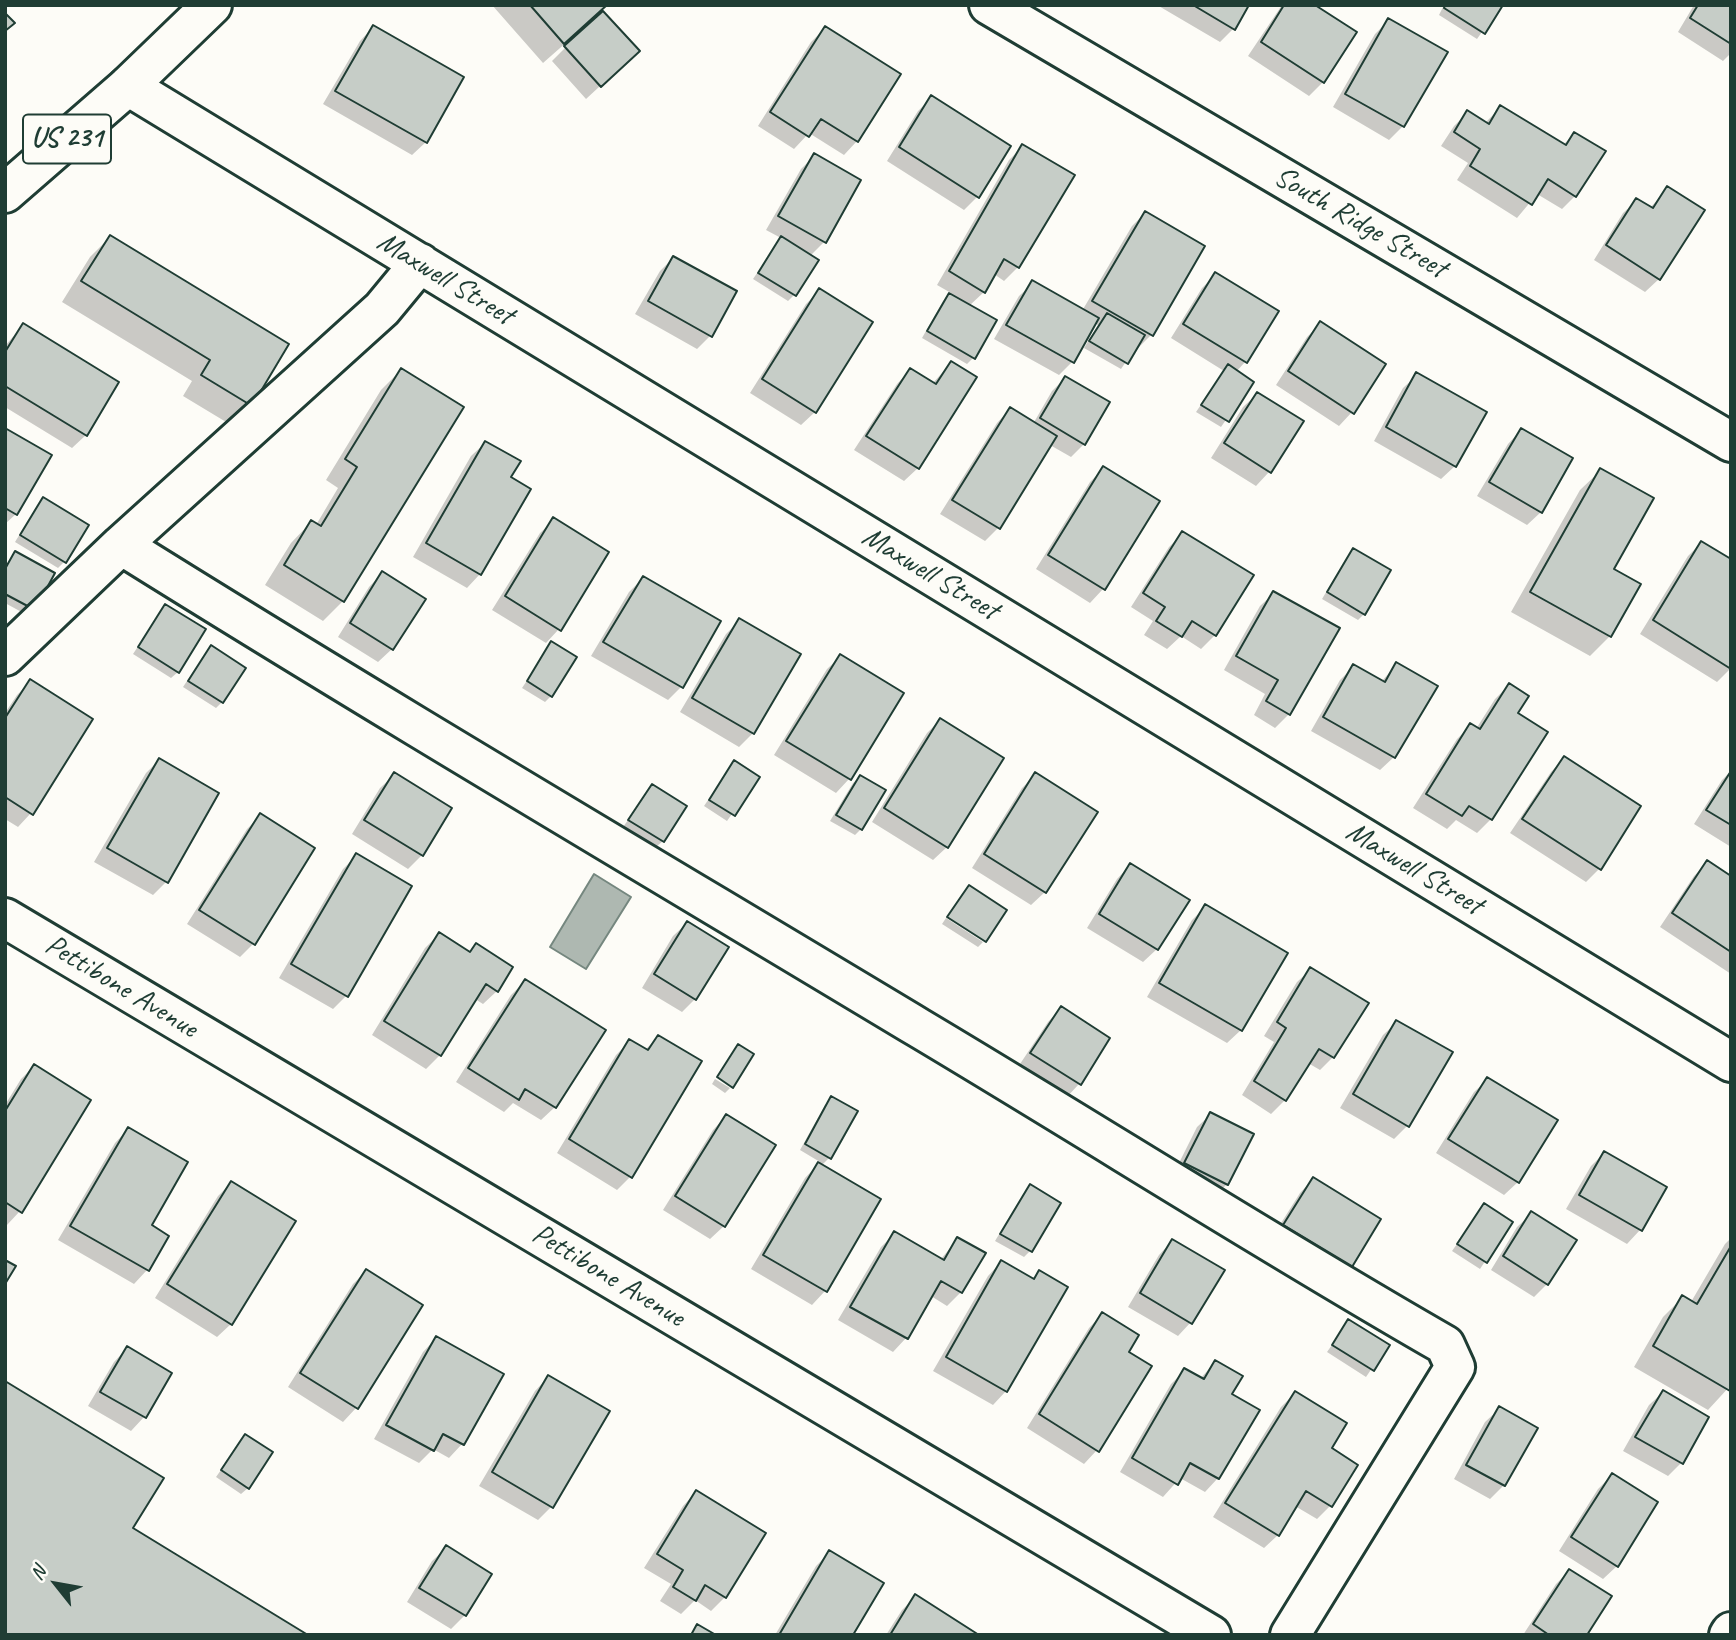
<!DOCTYPE html>
<style>
body{margin:0}
#map{position:relative;width:1736px;height:1640px;overflow:hidden;background:#fdfcf7;font-family:Caveat,sans-serif}
canvas{display:block}
.frame{position:absolute;inset:0;border:7px solid #1f3d34;pointer-events:none}
.north{position:absolute;left:21px;top:1549px;width:70px;height:70px;-webkit-text-stroke:5px #fdfcf7;paint-order:stroke;rotate:301deg;font-size:19px;font-weight:700;line-height:28px;text-align:center;color:#1f3d34}
.north::after{content:'';display:block;margin:auto;width:24px;height:32px;background:#1f3d34;clip-path:polygon(50% 0,100% 100%,50% 72%,0 100%)}
</style>
<div id="map">
<canvas width="1736" height="1640"></canvas>
<div class="frame"></div>
<div class="north">N</div>
</div>
<script>
const ctx = document.querySelector('canvas').getContext('2d');
ctx.lineJoin = 'round';
function fill(path, color) {
  ctx.fillStyle = color;
  ctx.fill(path, 'evenodd');
}
function stroke(path, color, width, dash) {
  ctx.strokeStyle = color;
  ctx.lineWidth = width;
  ctx.lineCap = dash ? 'butt' : 'round';
  ctx.setLineDash(dash || []);
  ctx.stroke(path);
}
function drawText(font, color, halo, rows, align = 'center') {
  ctx.font = font + ' Caveat,sans-serif';
  ctx.lineWidth = 5;
  ctx.setLineDash([]);
  ctx.textBaseline = 'middle';
  ctx.strokeStyle = halo;
  ctx.fillStyle = color;
  for (const [text, x, y, turn = 0] of rows) {
    ctx.save();
    ctx.translate(x, y);
    ctx.rotate((+turn || 0) * Math.PI / 180);
    ctx.textAlign = isNaN(turn) ? turn : align;
    if (halo) ctx.strokeText(text, 0, 0);
    ctx.fillText(text, 0, 0);
    ctx.restore();
  }
}
const water = new Path2D(`
 M 594,874 L 631,897 L 586,969 L 550,947 Z`);
const shadow = new Path2D(`
 M 492,5 L 607,5 L 601,11 L 638,51 L 586,99 L 552,61 L 570,43 L 568,41 L 543,63 Z
 M 1157,5 L 1247,5 L 1234,28 L 1220,42 Z
 M 1282,5 L 1312,5 L 1323,82 L 1309,96 L 1248,56 Z
 M 1444,5 L 1501,5 L 1477,39 L 1439,15 Z
 M 1694,5 L 1731,5 L 1731,53 L 1723,61 L 1678,32 Z
 M 1388,21 L 1403,126 L 1389,140 L 1333,107 L 1375,34 Z
 M 373,27 L 426,142 L 412,155 L 323,104 L 360,41 Z
 M 825,28 L 857,141 L 844,155 L 809,133 L 794,149 L 758,126 L 811,42 Z
 M 931,98 L 978,196 L 964,210 L 887,161 L 918,111 Z
 M 1501,107 L 1563,145 L 1574,134 L 1575,196 L 1562,209 L 1537,194 L 1517,218 L 1457,180 L 1468,163 L 1441,146 L 1454,126 L 1468,112 L 1485,123 Z
 M 1023,146 L 1072,175 L 1018,267 L 1004,281 L 994,274 L 984,292 L 969,306 L 973,358 L 967,364 L 922,338 L 943,301 L 951,293 L 937,285 L 1009,160 Z
 M 814,156 L 824,242 L 810,256 L 794,295 L 788,301 L 753,279 L 781,238 L 766,230 L 801,169 Z
 M 1668,188 L 1659,279 L 1645,292 L 1594,260 L 1623,213 L 1637,200 L 1650,208 Z
 M 1145,213 L 1151,335 L 1138,348 L 1136,347 L 1121,369 L 1084,348 L 1098,325 L 1094,323 L 1072,362 L 1059,375 L 994,339 L 1019,296 L 1033,283 L 1082,311 L 1132,226 Z
 M 110,237 L 251,405 L 231,425 L 183,396 L 192,381 L 62,302 L 90,257 Z
 M 673,258 L 711,335 L 697,349 L 635,314 L 660,271 Z
 M 1216,274 L 1276,312 L 1245,362 L 1236,372 L 1252,382 L 1221,427 L 1196,412 L 1224,371 L 1171,338 L 1202,288 Z
 M 819,291 L 815,412 L 801,425 L 750,393 L 806,304 Z
 M 1320,324 L 1352,412 L 1339,426 L 1276,385 L 1307,337 Z
 M 23,325 L 86,435 L 72,448 L 5,407 L 5,346 Z
 M 951,363 L 918,468 L 904,481 L 854,450 L 897,384 L 910,370 L 932,384 Z
 M 401,370 L 343,601 L 323,621 L 265,585 L 291,543 L 311,522 L 316,525 L 338,488 L 326,480 L 381,390 Z
 M 1417,375 L 1455,466 L 1441,479 L 1374,441 L 1403,388 Z
 M 1065,378 L 1084,444 L 1071,457 L 1050,445 L 998,528 L 985,541 L 940,514 L 997,423 L 1010,409 L 1033,424 L 1052,391 Z
 M 1257,394 L 1301,422 L 1269,472 L 1256,486 L 1211,458 L 1243,407 Z
 M 5,430 L 16,514 L 5,524 Z
 M 1521,430 L 1541,512 L 1527,525 L 1477,496 L 1508,444 Z
 M 485,443 L 509,477 L 480,574 L 467,588 L 413,557 L 471,456 Z
 M 1104,468 L 1157,501 L 1103,589 L 1090,603 L 1036,569 L 1090,482 Z
 M 1601,470 L 1612,570 L 1610,636 L 1590,656 L 1511,612 L 1580,490 Z
 M 43,500 L 64,562 L 58,568 L 15,542 L 37,506 Z
 M 554,520 L 559,629 L 546,643 L 492,610 L 540,533 Z
 M 1182,534 L 1251,576 L 1215,635 L 1201,649 L 1181,636 L 1167,649 L 1144,635 L 1153,621 L 1131,607 L 1169,547 Z
 M 1701,543 L 1731,668 L 1717,682 L 1640,634 L 1688,556 Z
 M 1354,550 L 1364,614 L 1358,620 L 1322,599 L 1347,557 Z
 M 15,553 L 52,574 L 27,615 L 5,603 L 5,566 Z
 M 382,573 L 392,649 L 378,662 L 338,637 L 369,587 Z
 M 643,578 L 681,687 L 668,700 L 591,656 L 629,592 Z
 M 1274,593 L 1289,714 L 1275,728 L 1254,715 L 1265,694 L 1224,670 L 1260,606 Z
 M 165,606 L 178,672 L 171,678 L 133,654 Z
 M 740,620 L 753,733 L 739,747 L 680,712 L 726,634 Z
 M 552,643 L 551,696 L 545,702 L 522,688 Z
 M 205,654 L 222,702 L 216,708 L 183,687 Z
 M 841,656 L 902,693 L 849,779 L 836,793 L 774,755 L 827,669 Z
 M 1397,664 L 1394,757 L 1380,770 L 1311,731 L 1340,680 L 1354,666 L 1381,682 Z
 M 30,682 L 31,813 L 18,827 L 5,819 L 5,713 L 17,695 Z
 M 1509,685 L 1515,714 L 1545,733 L 1491,819 L 1477,833 L 1456,820 L 1447,829 L 1413,808 L 1457,739 L 1470,726 L 1476,729 L 1495,699 Z
 M 940,720 L 947,847 L 933,860 L 872,822 L 927,733 Z
 M 1564,758 L 1599,869 L 1586,882 L 1510,833 L 1551,772 Z
 M 159,760 L 166,882 L 153,895 L 94,862 L 146,773 Z
 M 734,762 L 758,777 L 727,821 L 704,806 Z
 M 1731,771 L 1731,847 L 1694,824 L 1722,780 Z
 M 1036,774 L 1045,892 L 1031,905 L 972,868 L 1022,788 Z
 M 394,775 L 450,809 L 422,855 L 408,869 L 352,834 L 380,788 Z
 M 860,777 L 861,829 L 855,835 L 830,821 L 853,783 Z
 M 652,787 L 663,841 L 656,847 L 623,827 Z
 M 260,816 L 254,943 L 240,957 L 187,924 L 247,829 Z
 M 357,855 L 346,996 L 333,1009 L 279,978 L 343,869 Z
 M 1707,863 L 1731,878 L 1731,974 L 1660,927 L 1694,876 Z
 M 1130,865 L 1157,949 L 1143,962 L 1087,928 L 1117,879 Z
 M 1206,906 L 1241,1030 L 1227,1043 L 1147,997 L 1192,920 Z
 M 946,918 L 983,942 L 978,947 L 942,924 Z
 M 687,923 L 695,999 L 682,1012 L 642,988 L 673,936 Z
 M 439,934 L 468,953 L 476,945 L 497,991 L 483,1004 L 475,999 L 440,1055 L 426,1069 L 372,1035 L 425,948 Z
 M 1311,969 L 1333,1057 L 1320,1070 L 1308,1063 L 1285,1100 L 1271,1114 L 1242,1095 L 1274,1042 L 1264,1036 L 1297,982 Z
 M 525,981 L 555,1107 L 541,1120 L 513,1103 L 504,1112 L 456,1082 L 511,995 Z
 M 1061,1008 L 1108,1038 L 1079,1084 L 1066,1098 L 1018,1067 L 1048,1022 Z
 M 1397,1022 L 1407,1126 L 1394,1139 L 1340,1108 L 1383,1035 Z
 M 658,1037 L 631,1176 L 617,1190 L 557,1153 L 616,1055 L 630,1041 L 645,1050 Z
 M 34,1066 L 20,1211 L 7,1225 L 5,1105 L 21,1079 Z
 M 715,1079 L 730,1088 L 725,1093 L 712,1084 Z
 M 1488,1079 L 1518,1182 L 1504,1195 L 1436,1153 L 1474,1092 Z
 M 832,1098 L 829,1158 L 821,1166 L 878,1200 L 825,1291 L 812,1305 L 751,1269 L 805,1178 L 820,1162 L 800,1150 L 825,1105 Z
 M 1211,1114 L 1227,1184 L 1213,1198 L 1172,1177 L 1197,1127 Z
 M 726,1116 L 724,1226 L 710,1239 L 663,1210 L 713,1130 Z
 M 128,1129 L 150,1226 L 167,1236 L 147,1270 L 134,1284 L 58,1240 L 115,1143 Z
 M 1604,1153 L 1664,1188 L 1640,1230 L 1627,1244 L 1566,1209 L 1591,1166 Z
 M 1313,1179 L 1350,1265 L 1337,1279 L 1271,1239 L 1300,1193 Z
 M 231,1183 L 231,1324 L 217,1337 L 155,1298 L 218,1196 Z
 M 1030,1186 L 1030,1251 L 1024,1257 L 995,1241 L 1024,1193 Z
 M 1484,1206 L 1511,1222 L 1480,1269 L 1452,1251 Z
 M 1531,1214 L 1547,1284 L 1534,1297 L 1491,1270 L 1517,1227 Z
 M 894,1234 L 940,1260 L 958,1239 L 983,1254 L 961,1292 L 947,1306 L 931,1296 L 906,1338 L 893,1352 L 838,1320 L 881,1247 Z
 M 1731,1238 L 1731,1385 L 1708,1410 L 1634,1367 L 1663,1317 L 1683,1297 L 1691,1302 L 1725,1244 Z
 M 1172,1241 L 1191,1322 L 1178,1336 L 1128,1307 L 1159,1255 Z
 M 1001,1262 L 1032,1280 L 1040,1272 L 1006,1391 L 993,1405 L 933,1371 L 988,1276 Z
 M 366,1271 L 421,1305 L 356,1408 L 343,1422 L 288,1387 L 353,1284 Z
 M 1102,1314 L 1127,1352 L 1097,1450 L 1084,1464 L 1027,1428 L 1089,1328 Z
 M 1348,1322 L 1387,1346 L 1366,1377 L 1327,1352 Z
 M 436,1338 L 502,1375 L 462,1444 L 449,1458 L 433,1449 L 419,1463 L 374,1439 L 423,1352 Z
 M 127,1348 L 170,1373 L 144,1417 L 131,1431 L 88,1406 L 114,1362 Z
 M 1215,1362 L 1229,1395 L 1218,1478 L 1205,1492 L 1180,1478 L 1163,1497 L 1120,1472 L 1171,1384 L 1185,1370 L 1200,1379 Z
 M 548,1377 L 551,1507 L 538,1520 L 479,1486 L 535,1391 Z
 M 1663,1392 L 1681,1463 L 1668,1476 L 1623,1451 L 1649,1405 Z
 M 1295,1393 L 1329,1449 L 1330,1506 L 1317,1519 L 1295,1506 L 1278,1535 L 1264,1548 L 1213,1517 L 1281,1407 Z
 M 1499,1409 L 1504,1485 L 1490,1499 L 1454,1479 L 1485,1422 Z
 M 245,1436 L 248,1488 L 241,1494 L 216,1477 Z
 M 1612,1475 L 1617,1566 L 1603,1579 L 1559,1551 L 1598,1489 Z
 M 696,1492 L 725,1597 L 711,1611 L 695,1600 L 681,1614 L 660,1601 L 671,1584 L 644,1568 L 683,1506 Z
 M 446,1548 L 489,1574 L 465,1615 L 451,1629 L 407,1602 L 432,1561 Z
 M 830,1552 L 851,1635 L 775,1635 L 816,1566 Z
 M 1569,1571 L 1585,1635 L 1523,1635 L 1556,1584 Z
 M 915,1597 L 976,1635 L 886,1635 L 902,1610 Z`);
const building = new Path2D(`
 M 530,5 L 607,5 L 564,44 Z
 M 1193,5 L 1249,5 L 1235,30 Z
 M 1284,5 L 1315,5 L 1357,32 L 1324,83 L 1261,42 Z
 M 1445,5 L 1503,5 L 1485,34 L 1444,8 Z
 M 1698,5 L 1731,5 L 1731,44 L 1690,18 Z
 M 603,11 L 640,51 L 601,87 L 564,46 Z
 M 5,13 L 15,23 L 5,31 Z
 M 1388,18 L 1448,52 L 1404,127 L 1345,94 Z
 M 373,25 L 464,77 L 427,143 L 335,91 Z
 M 825,26 L 901,74 L 858,142 L 821,119 L 809,137 L 770,112 Z
 M 931,95 L 1011,146 L 979,198 L 899,147 Z
 M 1500,105 L 1566,145 L 1574,132 L 1606,151 L 1576,197 L 1548,179 L 1532,205 L 1470,166 L 1480,149 L 1454,132 L 1467,110 L 1489,124 Z
 M 1022,144 L 1075,175 L 1019,268 L 1004,259 L 985,293 L 949,271 Z
 M 814,153 L 861,180 L 826,243 L 778,216 Z
 M 1667,186 L 1705,210 L 1660,280 L 1606,245 L 1636,198 L 1653,208 Z
 M 1145,211 L 1205,246 L 1153,336 L 1092,301 Z
 M 110,235 L 289,344 L 252,406 L 201,375 L 210,360 L 81,281 Z
 M 781,236 L 819,260 L 796,296 L 758,273 Z
 M 673,256 L 737,291 L 712,337 L 648,301 Z
 M 1215,272 L 1279,311 L 1247,363 L 1183,324 Z
 M 1032,280 L 1099,318 L 1074,363 L 1006,325 Z
 M 819,288 L 873,322 L 816,413 L 762,379 Z
 M 949,293 L 997,320 L 975,359 L 927,331 Z
 M 1107,313 L 1145,335 L 1128,364 L 1089,341 Z
 M 1320,321 L 1386,364 L 1354,414 L 1288,371 Z
 M 23,323 L 119,382 L 87,436 L 5,386 L 5,352 Z
 M 951,361 L 977,377 L 919,469 L 866,436 L 910,368 L 936,384 Z
 M 1228,364 L 1254,382 L 1229,422 L 1201,405 Z
 M 401,368 L 464,407 L 344,602 L 284,565 L 311,520 L 321,526 L 357,467 L 345,459 Z
 M 1416,372 L 1487,412 L 1456,467 L 1386,427 Z
 M 1065,376 L 1110,402 L 1085,445 L 1040,418 Z
 M 1257,392 L 1304,421 L 1271,473 L 1224,443 Z
 M 1010,407 L 1057,436 L 1000,529 L 952,500 Z
 M 5,428 L 52,455 L 17,515 L 5,508 Z
 M 1521,428 L 1573,458 L 1542,513 L 1489,482 Z
 M 485,441 L 521,461 L 511,477 L 531,489 L 481,575 L 426,543 Z
 M 1103,466 L 1160,501 L 1105,590 L 1048,555 Z
 M 1600,468 L 1654,498 L 1614,569 L 1641,584 L 1611,637 L 1530,592 Z
 M 43,497 L 89,525 L 66,563 L 20,535 Z
 M 553,517 L 609,552 L 561,631 L 505,596 Z
 M 1182,531 L 1254,575 L 1216,636 L 1192,621 L 1182,637 L 1156,621 L 1165,607 L 1143,593 Z
 M 1701,541 L 1731,559 L 1731,669 L 1653,620 Z
 M 1353,548 L 1391,570 L 1365,615 L 1327,592 Z
 M 15,551 L 55,573 L 35,610 L 5,594 L 5,569 Z
 M 382,571 L 426,599 L 393,650 L 350,623 Z
 M 643,576 L 721,621 L 683,688 L 603,642 Z
 M 1273,591 L 1340,628 L 1290,715 L 1266,701 L 1278,680 L 1236,656 Z
 M 165,604 L 206,629 L 179,673 L 138,647 Z
 M 739,618 L 801,654 L 754,734 L 692,698 Z
 M 551,641 L 577,657 L 552,697 L 527,681 Z
 M 211,645 L 246,668 L 223,703 L 188,681 Z
 M 840,654 L 904,693 L 851,780 L 786,741 Z
 M 1396,662 L 1438,686 L 1395,758 L 1323,717 L 1353,664 L 1385,682 Z
 M 30,679 L 93,719 L 33,815 L 5,797 L 5,718 Z
 M 1509,683 L 1529,696 L 1518,713 L 1548,732 L 1492,820 L 1469,806 L 1462,816 L 1426,794 L 1470,723 L 1480,729 Z
 M 940,718 L 1004,758 L 948,848 L 884,808 Z
 M 1564,756 L 1641,806 L 1601,870 L 1522,819 Z
 M 159,758 L 219,793 L 168,883 L 107,848 Z
 M 734,760 L 760,777 L 735,816 L 709,800 Z
 M 1731,771 L 1731,825 L 1706,810 Z
 M 394,772 L 452,808 L 423,856 L 364,820 Z
 M 1035,772 L 1098,812 L 1046,893 L 984,854 Z
 M 860,775 L 886,790 L 862,830 L 836,815 Z
 M 652,784 L 687,806 L 664,842 L 628,820 Z
 M 260,813 L 315,848 L 255,945 L 199,910 Z
 M 356,853 L 412,886 L 348,997 L 291,964 Z
 M 1707,860 L 1731,876 L 1731,952 L 1672,913 Z
 M 1130,863 L 1190,900 L 1158,950 L 1099,914 Z
 M 969,885 L 1007,910 L 986,942 L 947,917 Z
 M 1205,904 L 1288,953 L 1242,1031 L 1159,983 Z
 M 687,921 L 729,947 L 696,1000 L 654,974 Z
 M 439,932 L 470,952 L 476,943 L 513,967 L 498,992 L 486,984 L 441,1056 L 384,1021 Z
 M 1310,967 L 1369,1003 L 1334,1058 L 1319,1049 L 1286,1101 L 1254,1081 L 1286,1028 L 1277,1022 Z
 M 525,979 L 606,1030 L 556,1108 L 525,1089 L 519,1100 L 468,1068 Z
 M 1061,1006 L 1110,1038 L 1081,1085 L 1030,1053 Z
 M 1396,1020 L 1453,1052 L 1409,1127 L 1353,1094 Z
 M 658,1035 L 702,1061 L 632,1178 L 569,1139 L 629,1039 L 648,1050 Z
 M 738,1044 L 754,1054 L 733,1088 L 717,1077 Z
 M 34,1064 L 91,1100 L 22,1213 L 5,1202 L 5,1111 Z
 M 1487,1077 L 1558,1120 L 1519,1183 L 1448,1139 Z
 M 831,1096 L 858,1111 L 831,1159 L 805,1144 Z
 M 1210,1112 L 1254,1134 L 1228,1185 L 1184,1163 Z
 M 726,1114 L 776,1145 L 725,1227 L 675,1196 Z
 M 128,1127 L 188,1162 L 152,1225 L 169,1236 L 149,1271 L 70,1226 Z
 M 1604,1151 L 1667,1187 L 1642,1231 L 1579,1195 Z
 M 818,1162 L 881,1199 L 827,1292 L 763,1255 Z
 M 1313,1177 L 1381,1219 L 1352,1267 L 1283,1225 Z
 M 231,1181 L 296,1221 L 232,1325 L 167,1284 Z
 M 1030,1184 L 1061,1203 L 1032,1252 L 1000,1234 Z
 M 1484,1203 L 1513,1222 L 1487,1263 L 1457,1244 Z
 M 1531,1211 L 1577,1240 L 1548,1285 L 1503,1256 Z
 M 894,1231 L 944,1260 L 957,1237 L 986,1253 L 962,1293 L 941,1281 L 908,1339 L 850,1307 Z
 M 1172,1239 L 1225,1270 L 1192,1324 L 1140,1293 Z
 M 1731,1246 L 1731,1389 L 1730,1391 L 1653,1346 L 1682,1295 L 1697,1304 Z
 M 5,1260 L 16,1266 L 5,1284 Z
 M 1001,1260 L 1034,1279 L 1039,1270 L 1068,1287 L 1007,1392 L 946,1357 Z
 M 366,1269 L 423,1305 L 358,1409 L 300,1373 Z
 M 1102,1312 L 1139,1335 L 1129,1352 L 1152,1366 L 1099,1452 L 1039,1414 Z
 M 1348,1319 L 1390,1345 L 1374,1371 L 1332,1345 Z
 M 436,1336 L 504,1374 L 464,1445 L 443,1434 L 434,1451 L 386,1425 Z
 M 127,1346 L 172,1373 L 146,1418 L 100,1392 Z
 M 1215,1360 L 1243,1376 L 1232,1394 L 1260,1410 L 1219,1479 L 1190,1463 L 1178,1485 L 1132,1458 L 1184,1368 L 1204,1379 Z
 M 548,1375 L 610,1411 L 553,1508 L 492,1472 Z
 M 5,1381 L 164,1478 L 133,1528 L 308,1635 L 5,1635 Z
 M 1663,1390 L 1709,1417 L 1683,1464 L 1635,1437 Z
 M 1295,1391 L 1347,1423 L 1332,1448 L 1358,1465 L 1332,1507 L 1306,1491 L 1279,1536 L 1225,1503 Z
 M 1499,1406 L 1538,1428 L 1505,1486 L 1466,1465 Z
 M 245,1434 L 273,1452 L 249,1489 L 221,1470 Z
 M 1612,1473 L 1658,1502 L 1618,1567 L 1571,1537 Z
 M 696,1490 L 766,1533 L 726,1598 L 705,1585 L 696,1601 L 673,1587 L 683,1570 L 657,1554 Z
 M 446,1545 L 492,1574 L 466,1616 L 419,1588 Z
 M 829,1550 L 884,1583 L 853,1635 L 779,1635 Z
 M 1569,1569 L 1612,1596 L 1587,1635 L 1549,1635 L 1533,1624 Z
 M 915,1594 L 979,1635 L 890,1635 Z
 M 697,1624 L 716,1635 L 691,1635 Z`);
const minor = new Path2D(`
 M 989,5 L 1731,442
 M 128,86 L 1731,1062
 M 121,545 C 385,710 653,868 919,1028 C 1095,1133 1267,1243 1445,1345 L 1455,1367 L 1290,1635
 M 5,656 L 121,545 L 382,309 L 420,263
 M 5,918 L 1211,1635
 M 1729,1635 L 1731,1632`);
const major = new Path2D(`
 M 5,193 L 128,86 L 212,5`);
const shields = [
 [67,139,88]
];
const shieldNames = [
 ["US 231",67,139]
];
const streetNames = [
 ["South Ridge Street",1360,223,30],
 ["Maxwell Street",445,279,31],
 ["Maxwell Street",930,574,31],
 ["Maxwell Street",1414,869,31],
 ["Pettibone Avenue",121,987,31],
 ["Pettibone Avenue",608,1276,31]
];
fill(water, '#aeb8b1');
stroke(water, '#75877f', 2);
fill(shadow, '#0003');
fill(building, '#c6cdc7');
stroke(building, '#1f3d34', 2);
stroke(minor, '#1f3d34', 44);
stroke(major, '#1f3d34', 44);
stroke(minor, '#fdfcf7', 38);
stroke(major, '#fdfcf7', 38);
for (const [x, y, w] of shields) {
  const box = new Path2D();
  box.roundRect(x - w / 2, y - 24.5, w, 49, 5);
  ctx.fillStyle = '#fdfcf7';
  ctx.fill(box);
  stroke(box, '#1f3d34', 2);
}
drawText('bold 28px', '#1f3d34', null, shieldNames);
drawText('30px', '#1f3d34', '#fdfcf7', streetNames);
</script>
